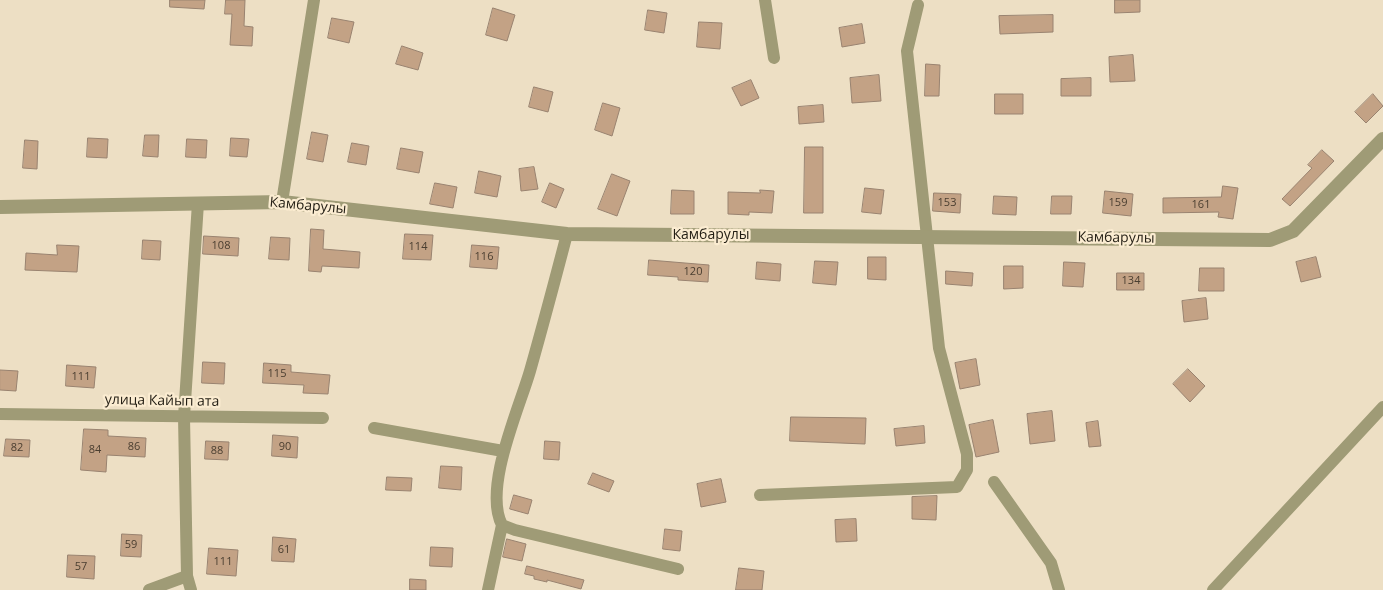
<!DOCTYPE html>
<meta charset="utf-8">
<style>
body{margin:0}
canvas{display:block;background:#eddfc4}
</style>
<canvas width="1383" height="590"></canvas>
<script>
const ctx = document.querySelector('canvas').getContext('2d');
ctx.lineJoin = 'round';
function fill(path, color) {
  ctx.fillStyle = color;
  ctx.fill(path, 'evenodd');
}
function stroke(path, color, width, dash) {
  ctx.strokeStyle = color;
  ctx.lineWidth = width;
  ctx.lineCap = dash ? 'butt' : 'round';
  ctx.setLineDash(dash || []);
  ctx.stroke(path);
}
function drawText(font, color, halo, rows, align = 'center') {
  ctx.font = font + ' "Open Sans",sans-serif';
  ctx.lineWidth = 4.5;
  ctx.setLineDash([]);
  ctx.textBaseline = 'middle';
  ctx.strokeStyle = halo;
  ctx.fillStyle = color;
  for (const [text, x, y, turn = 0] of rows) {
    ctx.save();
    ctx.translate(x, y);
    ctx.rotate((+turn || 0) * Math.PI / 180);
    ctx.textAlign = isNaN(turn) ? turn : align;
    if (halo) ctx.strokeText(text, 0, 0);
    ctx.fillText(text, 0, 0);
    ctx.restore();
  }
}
const building = new Path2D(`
 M 170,0 L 205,0 L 204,9 L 170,7 Z
 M 226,0 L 245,0 L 244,26 L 253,27 L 252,46 L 230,45 L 232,14 L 225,14 Z
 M 1115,0 L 1140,0 L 1140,12 L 1115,13 Z
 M 493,8 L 515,15 L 507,41 L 486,35 Z
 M 648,10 L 667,13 L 664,33 L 645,30 Z
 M 1053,15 L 1053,32 L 1000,34 L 999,16 Z
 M 332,18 L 354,22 L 349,43 L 328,38 Z
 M 699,22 L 722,23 L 720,49 L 697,47 Z
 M 862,24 L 865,43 L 842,47 L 839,28 Z
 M 402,46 L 423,53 L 418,70 L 396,64 Z
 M 1133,55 L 1135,81 L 1110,82 L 1109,57 Z
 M 926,64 L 940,65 L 939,96 L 925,96 Z
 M 879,75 L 881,101 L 852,103 L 850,78 Z
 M 1091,78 L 1091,96 L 1061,96 L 1061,79 Z
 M 751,80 L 759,98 L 741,106 L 732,88 Z
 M 534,87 L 553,92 L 548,112 L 529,107 Z
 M 995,94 L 1023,94 L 1023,114 L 995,114 Z
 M 1373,94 L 1383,106 L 1366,123 L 1355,112 Z
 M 603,103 L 620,108 L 612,136 L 595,130 Z
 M 823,105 L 824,122 L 799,124 L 798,107 Z
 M 312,132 L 328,135 L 323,162 L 307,159 Z
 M 145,135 L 159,135 L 158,157 L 143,156 Z
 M 88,138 L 108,139 L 107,158 L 87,157 Z
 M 231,138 L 249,139 L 247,157 L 230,156 Z
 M 187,139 L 207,140 L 206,158 L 186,157 Z
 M 25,140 L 38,141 L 37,169 L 23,168 Z
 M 352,143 L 369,146 L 366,165 L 348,162 Z
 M 805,147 L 823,147 L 823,213 L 804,213 Z
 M 401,148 L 423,152 L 419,173 L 397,169 Z
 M 1322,150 L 1334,161 L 1290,206 L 1282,199 L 1312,168 L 1308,165 Z
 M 534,167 L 538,189 L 521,191 L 519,169 Z
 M 479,171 L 501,176 L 497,197 L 475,193 Z
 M 612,174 L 630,181 L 617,216 L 598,209 Z
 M 435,183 L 457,187 L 453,208 L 430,204 Z
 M 550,183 L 564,189 L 556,208 L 542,202 Z
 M 1223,186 L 1238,188 L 1233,219 L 1218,217 L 1219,212 L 1163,213 L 1163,198 L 1221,197 Z
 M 865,188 L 884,190 L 881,214 L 862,212 Z
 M 672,190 L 694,191 L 694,214 L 671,214 Z
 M 760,190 L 774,191 L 772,213 L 749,212 L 749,215 L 728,214 L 728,192 L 760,193 Z
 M 1105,191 L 1133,194 L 1131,216 L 1103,213 Z
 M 934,193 L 961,194 L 960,213 L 933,211 Z
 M 994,196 L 1017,197 L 1016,215 L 993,214 Z
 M 1052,196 L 1072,196 L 1071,214 L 1051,214 Z
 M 311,229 L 324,230 L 323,249 L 360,252 L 359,268 L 322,266 L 321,272 L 309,271 Z
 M 405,234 L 433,235 L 431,260 L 403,259 Z
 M 204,236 L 239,238 L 238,256 L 203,254 Z
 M 271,237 L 290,238 L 289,260 L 269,259 Z
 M 143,240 L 161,241 L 160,260 L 142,259 Z
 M 57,245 L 79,246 L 77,272 L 25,270 L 26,253 L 57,255 Z
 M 472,245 L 499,247 L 497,269 L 470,267 Z
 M 868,257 L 886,257 L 886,280 L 868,279 Z
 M 1316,257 L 1321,277 L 1301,282 L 1296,262 Z
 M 649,260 L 709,265 L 708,282 L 678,280 L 678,277 L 648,275 Z
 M 815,261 L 838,262 L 836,285 L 813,283 Z
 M 757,262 L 781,264 L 780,281 L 756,279 Z
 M 1064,262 L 1085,263 L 1083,287 L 1063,286 Z
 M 1004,266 L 1023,266 L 1023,288 L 1004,289 Z
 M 1200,268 L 1224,268 L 1224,291 L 1199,291 Z
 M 946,271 L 973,273 L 972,286 L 946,284 Z
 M 1117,273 L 1144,273 L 1144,290 L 1117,290 Z
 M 1206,298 L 1208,319 L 1184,322 L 1182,301 Z
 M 976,359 L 980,385 L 960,389 L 955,363 Z
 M 203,362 L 225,363 L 224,384 L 202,383 Z
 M 264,363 L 291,365 L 291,372 L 330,375 L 328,394 L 303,393 L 304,385 L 263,383 Z
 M 67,365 L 96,367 L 94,388 L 66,386 Z
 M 1188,369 L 1205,386 L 1190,402 L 1173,384 Z
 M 0,370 L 18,371 L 16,391 L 0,390 Z
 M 1052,411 L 1055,441 L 1030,444 L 1027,414 Z
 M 791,417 L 866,418 L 865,444 L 790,441 Z
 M 993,420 L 999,452 L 976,457 L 969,425 Z
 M 1098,421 L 1101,446 L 1089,447 L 1086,423 Z
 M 924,426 L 925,443 L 896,446 L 894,429 Z
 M 84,429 L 108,430 L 108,436 L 146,438 L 145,457 L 107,455 L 106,472 L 81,470 Z
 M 273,435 L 298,437 L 297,458 L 272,456 Z
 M 6,439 L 30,440 L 29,457 L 4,456 Z
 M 206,441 L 229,442 L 228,460 L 205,459 Z
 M 545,441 L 560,442 L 559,460 L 544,459 Z
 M 441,466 L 462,467 L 461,490 L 439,488 Z
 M 593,473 L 614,481 L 609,492 L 588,484 Z
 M 387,477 L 412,478 L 411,491 L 386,490 Z
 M 721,479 L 726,502 L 701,507 L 697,484 Z
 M 514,495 L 532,500 L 528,514 L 510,509 Z
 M 937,496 L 936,520 L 912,519 L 912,497 Z
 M 856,519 L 857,541 L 836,542 L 835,520 Z
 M 665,529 L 682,531 L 680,551 L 663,549 Z
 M 122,534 L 142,535 L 141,557 L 121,556 Z
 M 273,537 L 296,539 L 294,562 L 272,561 Z
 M 507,539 L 526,544 L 522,561 L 503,557 Z
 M 431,547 L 453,548 L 452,567 L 430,566 Z
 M 209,548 L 238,550 L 236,576 L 207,574 Z
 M 68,555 L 95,556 L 94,579 L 67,577 Z
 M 527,566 L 584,580 L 581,589 L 547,580 L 547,582 L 534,579 L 534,576 L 525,574 Z
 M 739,568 L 764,571 L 762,590 L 736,590 Z
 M 410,579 L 426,580 L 426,590 L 410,590 Z`);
const minor = new Path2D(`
 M 765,0 L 774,58
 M 282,202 L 314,0
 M 567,234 C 555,280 543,325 530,371 C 519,409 483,488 502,525 L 515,530 L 678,569
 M 0,414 L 323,418
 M 374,428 L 503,451
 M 994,482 L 1051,563 L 1059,590
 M 760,495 L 957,487 L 967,470 L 967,454 L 939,348 L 907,51 L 918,5
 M 187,576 L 184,417 L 198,203
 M 149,590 L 187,576 L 191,590
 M 488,590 L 502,525
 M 1213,590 L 1383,407`);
const tertiary = new Path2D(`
 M 0,207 L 282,202 L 567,234 L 1270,240 L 1293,231 L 1383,139`);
const numberNames = [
 ["153",947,203],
 ["159",1118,203],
 ["161",1201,205],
 ["108",221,246],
 ["114",418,247],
 ["116",484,257],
 ["120",693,272],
 ["134",1131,281],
 ["115",277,374],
 ["111",81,377],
 ["86",134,447],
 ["90",285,447],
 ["82",17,448],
 ["84",95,450],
 ["88",217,451],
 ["59",131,545],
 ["61",284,550],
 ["111",223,562],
 ["57",81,567]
];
const streetNames = [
 ["Камбарулы",308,206,5],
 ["Камбарулы",711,235],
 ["Камбарулы",1116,238,1],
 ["улица Кайып ата",162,401,1]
];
fill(building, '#c3a285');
stroke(building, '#998370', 1);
stroke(minor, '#9f9b76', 12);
stroke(tertiary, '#9f9b76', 14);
drawText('11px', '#4a3e30', null, numberNames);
drawText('14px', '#221d13', '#fbecd1', streetNames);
</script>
